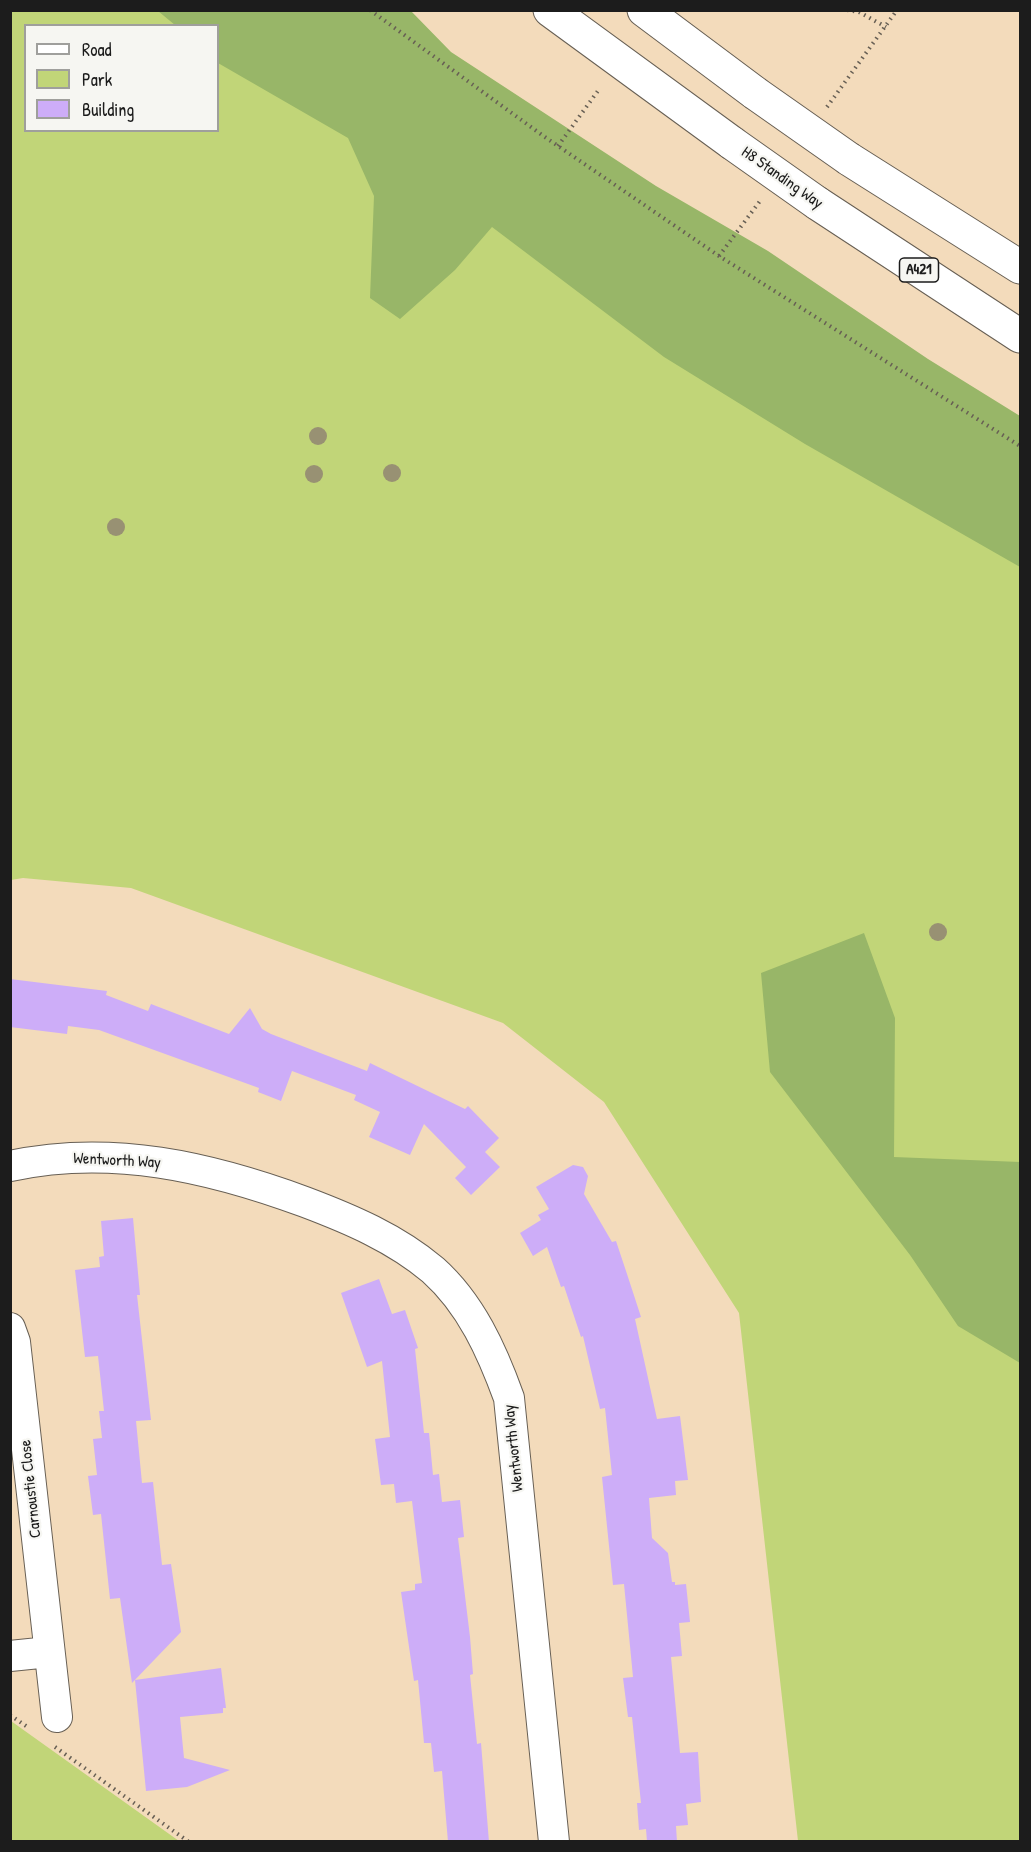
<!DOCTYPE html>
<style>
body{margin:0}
#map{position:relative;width:1031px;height:1852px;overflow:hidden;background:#f3dbbb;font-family:"Patrick Hand",sans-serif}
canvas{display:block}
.frame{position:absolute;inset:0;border:12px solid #1c1c1c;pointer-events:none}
.legend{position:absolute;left:24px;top:24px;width:195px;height:108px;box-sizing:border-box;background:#f6f6f2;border:2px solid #9f9f9c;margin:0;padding:8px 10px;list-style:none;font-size:18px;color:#1c1c1c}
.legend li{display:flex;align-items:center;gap:12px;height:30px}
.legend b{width:30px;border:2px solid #9f9f9c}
</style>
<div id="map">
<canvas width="1031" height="1852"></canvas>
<div class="frame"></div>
<ul class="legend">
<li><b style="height:8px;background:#fff"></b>Road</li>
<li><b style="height:16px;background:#c1d578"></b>Park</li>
<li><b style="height:16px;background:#cdadf8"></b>Building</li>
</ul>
</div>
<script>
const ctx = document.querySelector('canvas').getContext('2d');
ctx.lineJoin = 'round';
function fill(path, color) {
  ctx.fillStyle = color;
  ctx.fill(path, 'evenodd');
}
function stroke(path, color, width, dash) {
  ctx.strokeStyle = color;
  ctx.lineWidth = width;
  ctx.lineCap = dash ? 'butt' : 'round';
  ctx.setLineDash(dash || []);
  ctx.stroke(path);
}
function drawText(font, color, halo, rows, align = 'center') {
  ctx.font = font + ' "Patrick Hand",sans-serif';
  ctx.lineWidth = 4.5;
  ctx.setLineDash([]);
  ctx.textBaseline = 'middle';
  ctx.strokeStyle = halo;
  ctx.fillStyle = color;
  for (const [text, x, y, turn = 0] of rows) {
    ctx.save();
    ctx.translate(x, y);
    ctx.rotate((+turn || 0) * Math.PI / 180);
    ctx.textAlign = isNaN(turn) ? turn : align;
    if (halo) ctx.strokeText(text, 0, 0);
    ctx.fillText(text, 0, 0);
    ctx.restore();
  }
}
const green = new Path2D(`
 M 10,11 L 347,11 L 1020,471 L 1020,1841 L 798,1841 L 739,1313 L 604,1102 L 503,1023 L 131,888 L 23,878 L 11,880 ZM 26,26 L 218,26 L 218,130 L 26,130 Z
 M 10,1721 L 11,1721 L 179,1841 L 11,1841 Z`);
const forest = new Path2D(`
 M 158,11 L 411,11 L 451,52 L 656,186 L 768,251 L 928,359 L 1020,416 L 1020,567 L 805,444 L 664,357 L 492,227 L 455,270 L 400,319 L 370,298 L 374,196 L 348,138 L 218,63 L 218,26 L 175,25 Z
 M 864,933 L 895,1018 L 894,1157 L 1020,1162 L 1020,1363 L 958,1326 L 910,1255 L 770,1072 L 761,973 Z`);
const building = new Path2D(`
 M 10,979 L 107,991 L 106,995 L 148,1011 L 151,1004 L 229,1034 L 250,1008 L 262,1029 L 271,1034 L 367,1071 L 370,1063 L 465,1109 L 468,1106 L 499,1138 L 485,1152 L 500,1167 L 471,1195 L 455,1178 L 466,1167 L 424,1124 L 410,1155 L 369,1137 L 380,1112 L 354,1100 L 356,1095 L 292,1071 L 281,1101 L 258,1092 L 259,1088 L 99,1030 L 68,1026 L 67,1034 L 10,1027 Z
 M 573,1165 L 583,1167 L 588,1176 L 584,1194 L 612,1242 L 616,1241 L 627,1274 L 641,1317 L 635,1319 L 657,1419 L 680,1416 L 688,1480 L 675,1481 L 676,1495 L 649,1498 L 652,1538 L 668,1553 L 672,1582 L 675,1582 L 675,1585 L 686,1584 L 690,1622 L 679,1623 L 682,1656 L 671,1657 L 680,1753 L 698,1752 L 701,1802 L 686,1804 L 688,1825 L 676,1826 L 677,1842 L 647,1842 L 646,1829 L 639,1830 L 637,1803 L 641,1803 L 632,1717 L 628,1717 L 623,1678 L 633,1677 L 624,1584 L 613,1585 L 602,1477 L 612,1475 L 605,1408 L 600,1409 L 583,1336 L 581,1337 L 564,1286 L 561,1287 L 547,1247 L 533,1256 L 520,1233 L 541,1220 L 538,1215 L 549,1209 L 536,1187 Z
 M 133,1218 L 140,1295 L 137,1295 L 151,1420 L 136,1421 L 142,1483 L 153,1482 L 162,1565 L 171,1564 L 181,1632 L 132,1683 L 120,1598 L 110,1599 L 101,1514 L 93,1515 L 88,1476 L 97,1475 L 93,1439 L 102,1438 L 99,1411 L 104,1411 L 98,1356 L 85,1357 L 75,1270 L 100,1267 L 99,1257 L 104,1256 L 101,1221 Z
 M 379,1279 L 392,1314 L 405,1310 L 418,1348 L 415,1349 L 424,1433 L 429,1433 L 433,1475 L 439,1474 L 442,1502 L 460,1500 L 464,1537 L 458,1538 L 470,1637 L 473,1674 L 470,1675 L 477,1744 L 481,1743 L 489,1842 L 448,1842 L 442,1771 L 434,1772 L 431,1743 L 424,1743 L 418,1680 L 414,1681 L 401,1592 L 415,1590 L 415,1584 L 422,1583 L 412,1501 L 396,1503 L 394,1484 L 381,1485 L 375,1439 L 390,1437 L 382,1361 L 367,1367 L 341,1293 Z
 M 221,1668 L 226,1708 L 223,1708 L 223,1713 L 180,1717 L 184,1758 L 230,1770 L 187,1787 L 146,1791 L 135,1680 Z`);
const path = new Path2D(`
 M 370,10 L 542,135 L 719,256 L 1020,446
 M 847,10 L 859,12 L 886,27
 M 827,107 L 897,10
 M 558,146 L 600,88
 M 719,256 L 760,201
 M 10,1715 L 29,1728
 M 55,1747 L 189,1842`);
const minor = new Path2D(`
 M 10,1166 C 111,1144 210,1167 305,1202 C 350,1219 395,1238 433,1270 C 471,1304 492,1351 509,1398 L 554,1842
 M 10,1328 L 15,1342 L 57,1717
 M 10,1656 L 49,1652`);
const trunk = new Path2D(`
 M 550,10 L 732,143
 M 644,10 L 755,93
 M 849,159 L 1020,267
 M 817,203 L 1020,336`);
const trunkBridge = new Path2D(`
 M 755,93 L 849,159
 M 732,143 L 817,203`);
const trees = [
 [318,436],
 [392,473],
 [314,474],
 [116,527],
 [938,932]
];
const shields = [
 [919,270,39]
];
const shieldNames = [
 ["A421",919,270]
];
const streetNames = [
 ["H8 Standing Way",782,178,35],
 ["Wentworth Way",117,1161,3],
 ["Wentworth Way",514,1448,-96],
 ["Carnoustie Close",31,1489,-96]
];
fill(green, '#c1d578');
fill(forest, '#98b668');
fill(building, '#cdadf8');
stroke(minor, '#675f54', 32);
stroke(trunk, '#675f54', 35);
stroke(path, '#675f54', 4, [1.5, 4.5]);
stroke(minor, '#fff', 30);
stroke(trunk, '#fff', 33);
stroke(trunkBridge, '#675f54', 35, []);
stroke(trunkBridge, '#fff', 33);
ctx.fillStyle = '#989173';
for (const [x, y] of trees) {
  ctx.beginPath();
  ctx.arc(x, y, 9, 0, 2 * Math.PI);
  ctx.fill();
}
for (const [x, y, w] of shields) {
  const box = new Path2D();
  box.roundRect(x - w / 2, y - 12, w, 24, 4.5);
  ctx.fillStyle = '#f6f6f2';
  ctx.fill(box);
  stroke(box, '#1c1c1c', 1.5);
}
drawText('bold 15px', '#1c1c1c', null, shieldNames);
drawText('16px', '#1c1c1c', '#f6f6f2', streetNames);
</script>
